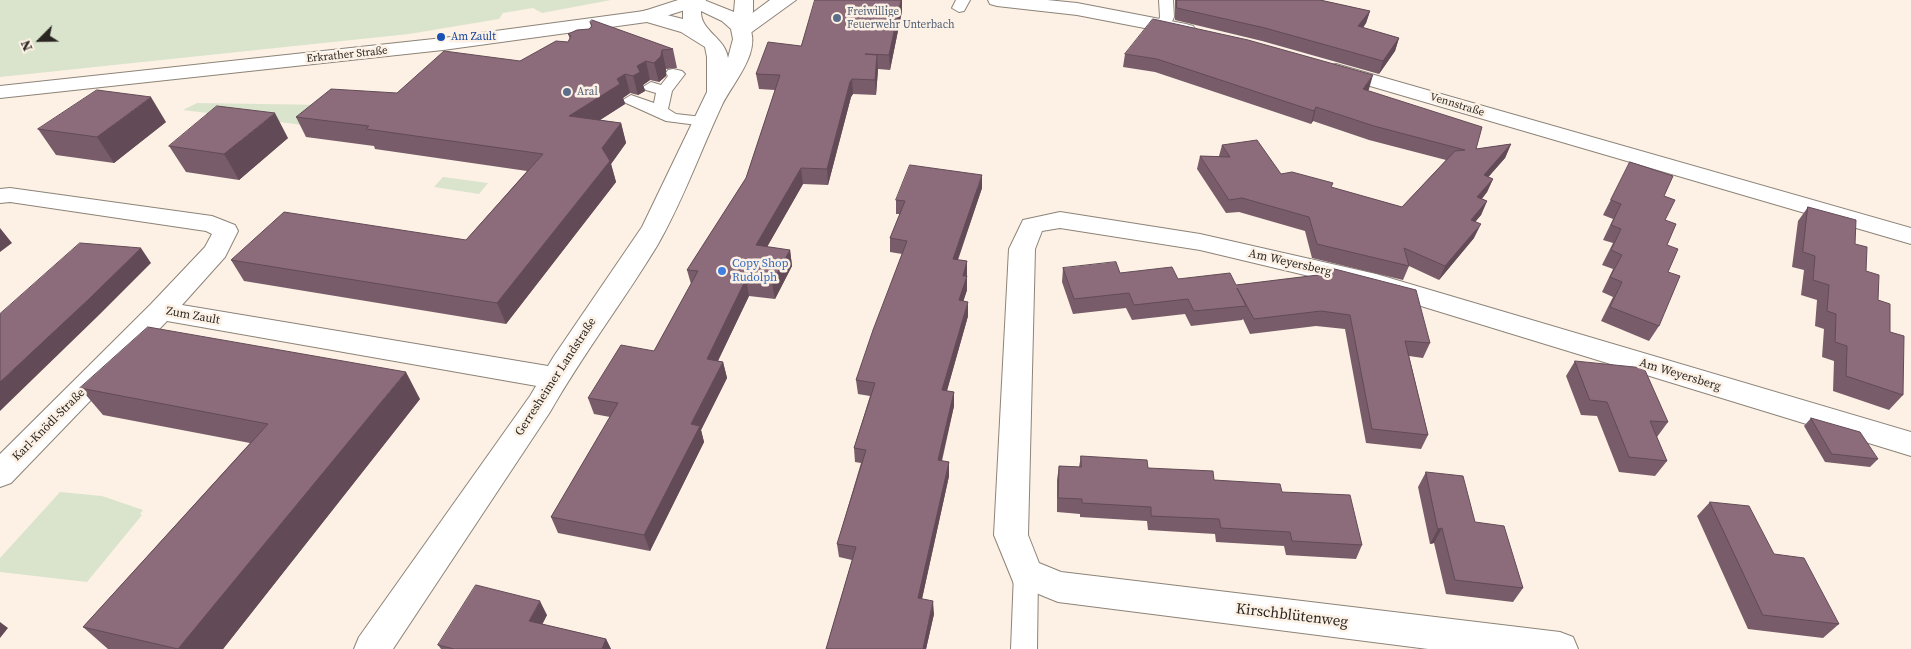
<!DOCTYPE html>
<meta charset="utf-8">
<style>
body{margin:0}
#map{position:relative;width:1911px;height:649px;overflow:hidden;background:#fcf1e4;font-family:"Source Serif 4",serif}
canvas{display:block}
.north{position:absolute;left:15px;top:15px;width:50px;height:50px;-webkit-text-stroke:4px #fcf1e4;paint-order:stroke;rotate:247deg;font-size:14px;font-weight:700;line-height:20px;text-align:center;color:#2a2622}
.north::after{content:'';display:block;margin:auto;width:18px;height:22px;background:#2a2622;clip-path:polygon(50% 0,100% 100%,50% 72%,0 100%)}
</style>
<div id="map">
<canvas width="1911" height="649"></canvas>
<div class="north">N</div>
</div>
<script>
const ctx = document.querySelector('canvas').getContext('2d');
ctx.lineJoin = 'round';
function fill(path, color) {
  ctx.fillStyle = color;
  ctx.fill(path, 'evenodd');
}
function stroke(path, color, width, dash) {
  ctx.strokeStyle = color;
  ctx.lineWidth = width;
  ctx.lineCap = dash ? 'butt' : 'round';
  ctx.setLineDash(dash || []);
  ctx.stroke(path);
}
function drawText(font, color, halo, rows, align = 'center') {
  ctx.font = font + ' "Source Serif 4",serif';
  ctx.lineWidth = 5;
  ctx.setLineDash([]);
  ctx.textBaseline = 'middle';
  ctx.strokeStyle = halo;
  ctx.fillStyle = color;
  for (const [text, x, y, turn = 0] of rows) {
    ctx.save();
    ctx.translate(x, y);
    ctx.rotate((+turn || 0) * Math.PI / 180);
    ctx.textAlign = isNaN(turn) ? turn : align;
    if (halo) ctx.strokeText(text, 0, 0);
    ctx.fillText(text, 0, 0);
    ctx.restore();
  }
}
const green = new Path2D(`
 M 0,0 L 611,0 L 542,13 L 533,8 L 503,13 L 499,19 L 409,34 L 0,77 Z
 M 197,103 L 326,105 L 303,125 L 183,110 Z
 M 443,177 L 488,183 L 479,194 L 434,187 Z
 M 60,492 L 102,496 L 143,510 L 140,514 L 142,515 L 87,582 L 0,572 L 0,558 Z`);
const service = new Path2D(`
 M 956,0 L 970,0 L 964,11 L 959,12 L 952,8 Z
 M 1159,0 L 1173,0 L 1174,17 L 1169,28 L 1164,29 L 1157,25 L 1160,17 Z
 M 673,69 L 682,71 L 685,74 L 672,91 L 668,109 L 676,114 L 711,118 L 713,121 L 711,124 L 705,126 L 666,121 L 626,103 L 623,100 L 631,95 L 654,103 L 656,93 L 646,90 L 643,87 L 651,82 L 661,85 L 668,76 L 666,73 L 668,70 Z
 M 1026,562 L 1035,565 L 1038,573 L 1037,649 L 1011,649 L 1014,573 L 1017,565 Z`);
const minor = new Path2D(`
 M 770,0 L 796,0 L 749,34 L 735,34 L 732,30 L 735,26 Z
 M 988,0 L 1047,0 L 1077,3 L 1186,24 L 1193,26 L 1196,30 L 1193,34 L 1186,36 L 1077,15 L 997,6 L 990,4 Z
 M 1336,64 L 1911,228 L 1911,244 L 1329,74 L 1326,70 L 1329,66 Z
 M 10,188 L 212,216 L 235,225 L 238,231 L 225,257 L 182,305 L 554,367 L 564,371 L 568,378 L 564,385 L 554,389 L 167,321 L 11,483 L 0,487 L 0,454 L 151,304 L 205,247 L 212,234 L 206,231 L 10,202 L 0,203 L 0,189 Z
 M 1060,212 L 1200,234 L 1376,274 L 1911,432 L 1911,456 L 1372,291 L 1200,250 L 1060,228 L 1042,231 L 1035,249 L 1028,535 L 1039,563 L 1061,572 L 1560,632 L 1573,637 L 1578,649 L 1428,649 L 1058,602 L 1014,584 L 994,535 L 1009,249 L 1023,220 Z`);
const tertiary = new Path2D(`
 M 685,0 L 704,0 L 734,12 L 735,0 L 753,0 L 753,12 L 747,23 C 765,49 733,82 722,105 C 700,152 683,201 657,246 C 623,302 583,354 550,412 L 393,649 L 354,649 L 359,637 L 530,396 L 554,356 L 642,227 L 707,92 L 707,57 L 705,47 L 681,32 L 640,20 L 637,16 L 640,12 L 647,10 L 683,19 L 683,3 ZM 701,11 L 722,21 L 731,29 L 733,39 L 728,58 C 725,37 700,31 701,11 Z`);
const secondary = new Path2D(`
 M 678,0 L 706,0 L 704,4 L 647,22 L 443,50 L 0,98 L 0,86 L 443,38 L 644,11 Z`);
const wall = new Path2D(`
 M 1175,0 L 1320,0 L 1370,11 L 1366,23 L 1363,28 L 1399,38 L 1395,51 L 1379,74 L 1262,41 L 1175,20 Z
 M 902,11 L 890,70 L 878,69 L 876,95 L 853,94 L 851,97 L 828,185 L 803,184 L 767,247 L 790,250 L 792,266 L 775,299 L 749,296 L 718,361 L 723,362 L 727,378 L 701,430 L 704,442 L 650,551 L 558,533 L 551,517 L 610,417 L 594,414 L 588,398 L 654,351 L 691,284 L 687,270 L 746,178 L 775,90 L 759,89 L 756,74 L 801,46 Z
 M 590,22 L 673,49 L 677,68 L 666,69 L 666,76 L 659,82 L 650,80 L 643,85 L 645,91 L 638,95 L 630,93 L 623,98 L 625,104 L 600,120 L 621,123 L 626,143 L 611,164 L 616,182 L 506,324 L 244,281 L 231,260 L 466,240 L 527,171 L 375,149 L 374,146 L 306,137 L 296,117 L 397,93 L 520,61 L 568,42 L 570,39 L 568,34 L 589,29 L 591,26 Z
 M 1125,54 L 1369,89 L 1367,91 L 1476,149 L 1511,144 L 1505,158 L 1488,177 L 1493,179 L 1487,192 L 1482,199 L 1487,201 L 1481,215 L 1475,222 L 1474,238 L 1439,280 L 1409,266 L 1403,280 L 1312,258 L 1305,231 L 1239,212 L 1226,213 L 1197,169 L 1200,156 L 1219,156 L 1222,145 L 1281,174 L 1402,207 L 1446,160 L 1369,140 L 1313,121 L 1311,124 L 1155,72 L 1123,67 Z
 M 166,122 L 114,163 L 56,155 L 38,129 Z
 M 288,138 L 239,180 L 186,172 L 169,146 Z
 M 1630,162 L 1664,196 L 1668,272 L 1659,326 L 1649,341 L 1601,321 L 1613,297 L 1602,292 L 1613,269 L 1602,265 L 1613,243 L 1603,240 L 1613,219 L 1603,215 Z
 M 982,188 L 958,260 L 967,261 L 967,290 L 963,301 L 968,316 L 947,391 L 954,392 L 954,406 L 942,461 L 949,462 L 949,476 L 922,599 L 934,614 L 926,649 L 826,649 L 852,560 L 839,557 L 837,544 L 861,463 L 855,462 L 854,448 L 870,396 L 858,394 L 856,380 L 902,254 L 890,252 L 890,238 L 900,214 L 896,214 L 896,200 Z
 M 1808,207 L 1855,244 L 1878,300 L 1890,332 L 1903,395 L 1889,410 L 1833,391 L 1834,361 L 1822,357 L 1824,329 L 1815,326 L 1817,300 L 1801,295 L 1804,270 L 1792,267 L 1798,221 Z
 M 1323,266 L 1430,343 L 1423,358 L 1409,356 L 1428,435 L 1421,449 L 1366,443 L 1345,329 L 1316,326 L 1250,334 L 1243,319 L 1242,320 L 1191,326 L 1185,314 L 1132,320 L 1126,308 L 1073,314 L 1062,282 L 1063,268 L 1236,285 L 1320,275 Z
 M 1575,361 L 1668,422 L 1657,437 L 1667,461 L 1655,476 L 1619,472 L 1597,416 L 1581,415 L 1566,376 Z
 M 80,388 L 420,399 L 223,649 L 108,649 L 83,627 L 250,443 L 103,415 Z
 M 1811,418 L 1878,459 L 1870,467 L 1825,462 L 1804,426 Z
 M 1081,456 L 1282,492 L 1362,545 L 1356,559 L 1286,555 L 1284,546 L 1216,542 L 1215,534 L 1148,530 L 1147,521 L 1080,517 L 1080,514 L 1057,512 L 1057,480 L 1059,466 L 1079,467 Z
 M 1426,472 L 1475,522 L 1523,588 L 1513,602 L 1446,594 L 1434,543 L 1430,544 L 1418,487 Z
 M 1710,502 L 1774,554 L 1839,624 L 1823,638 L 1748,629 L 1697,516 Z
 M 547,615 L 542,624 L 606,639 L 611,649 L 441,649 L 438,645 Z`);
const shadedWall = new Path2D(`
 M 901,0 L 902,0 L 902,11 L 890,70 L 889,55 Z
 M 1370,11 L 1366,23 L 1354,39 L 1358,26 Z
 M 1399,38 L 1395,51 L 1379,74 L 1383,61 Z
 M 662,50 L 666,69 L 666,76 L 659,82 L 654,63 Z
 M 877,55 L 878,70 L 876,95 L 875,80 Z
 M 646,61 L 650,80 L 643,85 L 645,91 L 638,95 L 633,76 L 637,66 Z
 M 625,74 L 630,93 L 623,98 L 625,104 L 575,136 L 569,116 L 617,79 Z
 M 1373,75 L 1369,89 L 1359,103 L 1363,89 Z
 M 852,79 L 853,94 L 851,97 L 828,185 L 827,169 L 850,82 Z
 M 151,97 L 166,122 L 114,163 L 97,137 Z
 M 1316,107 L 1313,121 L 1311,124 L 1314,111 Z
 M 275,113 L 288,138 L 239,180 L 224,154 Z
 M 621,123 L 626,143 L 611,164 L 616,182 L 506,324 L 497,303 L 602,148 Z
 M 1511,144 L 1505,158 L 1478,189 L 1484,175 Z
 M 801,168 L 803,184 L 759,261 L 756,245 Z
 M 982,175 L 982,188 L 953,273 L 953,259 Z
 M 1493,179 L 1487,192 L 1471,211 L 1477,197 Z
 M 1487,201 L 1481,215 L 1465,234 L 1471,220 Z
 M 1481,224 L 1474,238 L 1439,280 L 1445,266 Z
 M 0,228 L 12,243 L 0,252 Z
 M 141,248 L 151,263 L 100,314 L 0,411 L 0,382 Z
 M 790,250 L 792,266 L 775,299 L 772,283 Z
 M 967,261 L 967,275 L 966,280 L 967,276 L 967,290 L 959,315 L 959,300 L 963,276 Z
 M 746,279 L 749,296 L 711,375 L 707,359 Z
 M 968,302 L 968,316 L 943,404 L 942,390 Z
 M 723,362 L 727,378 L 701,430 L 704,442 L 650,551 L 644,535 L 691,424 Z
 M 406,372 L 420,399 L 223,649 L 178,649 Z
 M 954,392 L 954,406 L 938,474 L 938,460 Z
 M 949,462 L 949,476 L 919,612 L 918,598 Z
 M 1442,528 L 1434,543 L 1430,544 L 1438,529 Z
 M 540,601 L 547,615 L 537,635 L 529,621 Z
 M 933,601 L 934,614 L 926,649 L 923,649 Z
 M 0,622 L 8,628 L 0,638 Z
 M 606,639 L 611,649 L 602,649 Z`);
const building = new Path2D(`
 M 815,0 L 901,0 L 889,55 L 865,54 L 877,55 L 875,80 L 852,79 L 850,82 L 827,169 L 801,168 L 756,245 L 790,250 L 772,283 L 746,279 L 707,359 L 723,362 L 691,424 L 700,426 L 644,535 L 551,517 L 618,403 L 588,398 L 621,345 L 654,351 L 698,271 L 687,270 L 746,178 L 780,75 L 756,74 L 768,42 L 801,46 Z
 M 1177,0 L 1320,0 L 1370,11 L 1358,26 L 1399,38 L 1383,61 L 1265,28 L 1177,8 Z
 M 1153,19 L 1248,40 L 1373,75 L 1363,89 L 1482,127 L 1476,149 L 1511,144 L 1484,175 L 1493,179 L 1477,197 L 1487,201 L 1471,220 L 1481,224 L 1445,266 L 1404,248 L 1409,266 L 1317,244 L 1309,217 L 1242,198 L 1229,200 L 1200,156 L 1230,157 L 1222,145 L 1257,140 L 1281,174 L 1292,172 L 1333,183 L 1331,187 L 1402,207 L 1455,151 L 1465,150 L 1374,126 L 1316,107 L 1314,111 L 1157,59 L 1125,54 Z
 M 592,20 L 673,49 L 662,50 L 661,56 L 654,63 L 646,61 L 637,66 L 640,72 L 633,76 L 625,74 L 617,79 L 620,84 L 569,116 L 621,123 L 602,148 L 610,161 L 497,303 L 231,260 L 284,212 L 466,240 L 543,154 L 366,129 L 369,126 L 296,117 L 331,89 L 397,93 L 444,51 L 520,61 L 556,41 L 568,42 L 571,36 L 568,34 L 577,30 L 589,29 L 592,26 L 590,22 Z
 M 97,90 L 151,97 L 97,137 L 38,129 Z
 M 217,106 L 275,113 L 224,154 L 169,146 Z
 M 1630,162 L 1673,176 L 1664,196 L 1675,200 L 1665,220 L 1676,224 L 1667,245 L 1678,249 L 1668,272 L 1680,276 L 1659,326 L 1610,307 L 1622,282 L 1610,277 L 1622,255 L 1611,250 L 1621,229 L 1611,225 L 1621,204 L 1611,200 Z
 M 910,165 L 982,175 L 953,259 L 967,261 L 963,276 L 967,276 L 959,300 L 968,302 L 942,390 L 954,392 L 938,460 L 949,462 L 918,598 L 933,601 L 923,649 L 826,649 L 856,547 L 837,544 L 866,450 L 854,448 L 875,383 L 856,380 L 873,330 L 907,241 L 890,238 L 905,201 L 896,200 Z
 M 1808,207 L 1856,220 L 1855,244 L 1867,247 L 1866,271 L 1879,275 L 1878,300 L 1890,304 L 1890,332 L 1904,336 L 1903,395 L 1846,376 L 1847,346 L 1835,342 L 1836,314 L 1827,311 L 1829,285 L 1813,280 L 1815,256 L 1803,252 Z
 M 80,243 L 141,248 L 89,299 L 0,382 L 0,314 Z
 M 1116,262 L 1120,273 L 1172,267 L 1178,279 L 1230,273 L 1236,285 L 1326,274 L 1323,266 L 1416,290 L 1430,343 L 1405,341 L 1428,435 L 1372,429 L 1350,315 L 1321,311 L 1254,319 L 1237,288 L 1246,306 L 1194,311 L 1188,299 L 1134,305 L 1129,293 L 1074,299 L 1063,268 Z
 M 148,327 L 406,372 L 178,649 L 83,627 L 268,424 L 80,388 Z
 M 1575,361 L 1644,368 L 1668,422 L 1650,421 L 1667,461 L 1629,457 L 1607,402 L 1590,400 Z
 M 1811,418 L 1860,432 L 1878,459 L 1832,454 Z
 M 1081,456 L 1147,460 L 1148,468 L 1213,471 L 1214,480 L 1280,484 L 1282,492 L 1350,495 L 1362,545 L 1292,541 L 1290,532 L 1221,528 L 1219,519 L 1151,516 L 1151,507 L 1082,503 L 1082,499 L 1058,498 L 1059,466 L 1081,467 Z
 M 1426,472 L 1463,476 L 1475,522 L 1504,526 L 1523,588 L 1455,580 L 1442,528 L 1438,529 Z
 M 1710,502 L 1749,506 L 1774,554 L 1804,558 L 1839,624 L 1763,615 Z
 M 476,585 L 540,601 L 529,621 L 606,639 L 602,649 L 454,649 L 438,645 Z`);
const markers = [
 [837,18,5,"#5c6f8a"],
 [441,37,5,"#1a4fb4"],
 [567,92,5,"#5c6f8a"],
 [722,271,5,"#3f7fe0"]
];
const farServicenames = [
 ["Freiwillige",847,12],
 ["Feuerwehr Unterbach",847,25],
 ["Aral",577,92]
];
const farTransitnames = [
 ["Am Zault",451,37]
];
const farStreetnames = [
 ["Erkrather Straße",347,55,-6],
 ["Vennstraße",1457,105,17]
];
const streetNames = [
 ["Am Weyersberg",1290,263,13],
 ["Zum Zault",193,316,10],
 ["Am Weyersberg",1680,375,17],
 ["Gerresheimer Landstraße",556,377,-57],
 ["Karl-Knödl-Straße",49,425,-45]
];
const shopNames = [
 ["Copy Shop",732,264],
 ["Rudolph",732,278]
];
const nearStreetnames = [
 ["Kirschblütenweg",1292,616,7]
];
fill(green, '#dae4cd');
stroke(service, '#8d8378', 2);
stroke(minor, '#8d8378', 2);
stroke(tertiary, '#8d8378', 2);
stroke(secondary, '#8d8378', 2);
fill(service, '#fff');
fill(minor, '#fff');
fill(tertiary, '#fff');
fill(secondary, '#fff');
fill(wall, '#785c6a');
fill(shadedWall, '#624b56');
fill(building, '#8c6b7b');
stroke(building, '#624b56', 1);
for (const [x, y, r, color] of markers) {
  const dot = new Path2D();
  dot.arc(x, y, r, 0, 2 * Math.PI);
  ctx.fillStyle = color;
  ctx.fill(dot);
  stroke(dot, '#fcf1e4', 2);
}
drawText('11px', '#4e5e75', '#fcf1e4', farServicenames, 'left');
drawText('11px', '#164399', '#fcf1e4', farTransitnames, 'left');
drawText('11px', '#2a2622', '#fcf1e4', farStreetnames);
drawText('12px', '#2a2622', '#fcf1e4', streetNames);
drawText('12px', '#366cbe', '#fcf1e4', shopNames, 'left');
drawText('15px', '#2a2622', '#fcf1e4', nearStreetnames);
</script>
